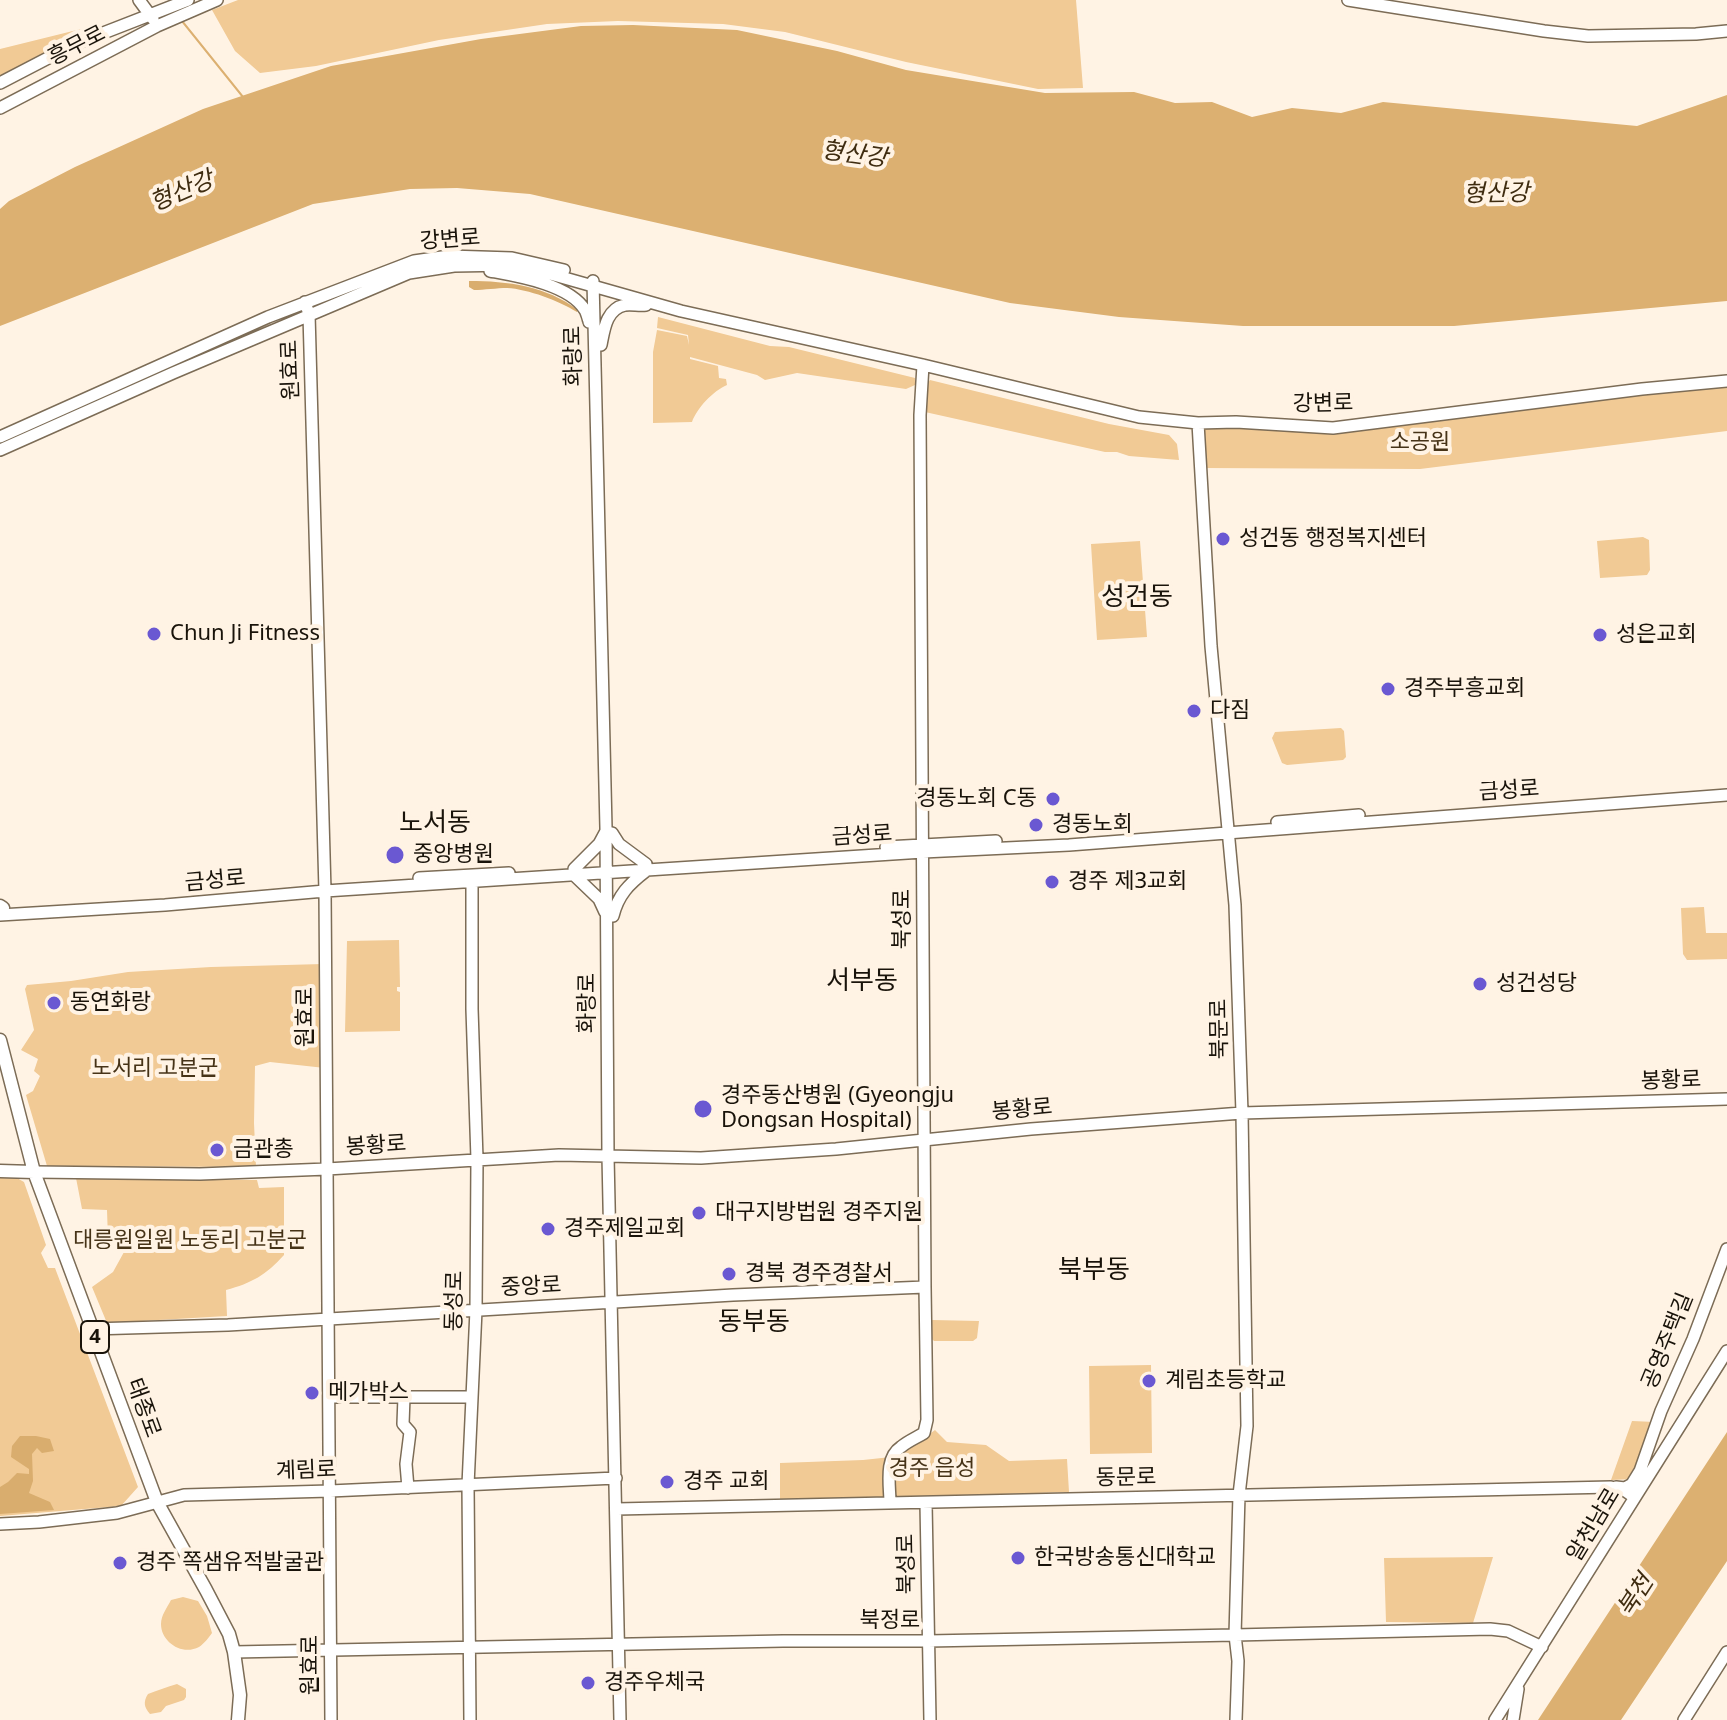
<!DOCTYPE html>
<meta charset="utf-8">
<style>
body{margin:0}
canvas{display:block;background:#fff3e4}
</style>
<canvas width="1727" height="1720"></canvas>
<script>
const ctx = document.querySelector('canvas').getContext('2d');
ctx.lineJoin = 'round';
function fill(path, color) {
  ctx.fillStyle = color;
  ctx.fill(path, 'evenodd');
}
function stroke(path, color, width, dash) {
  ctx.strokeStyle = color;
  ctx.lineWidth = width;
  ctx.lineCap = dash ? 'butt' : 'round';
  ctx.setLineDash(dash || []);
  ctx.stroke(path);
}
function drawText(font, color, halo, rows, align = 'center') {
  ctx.font = font + ' "Noto Sans","Noto Sans KR",sans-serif';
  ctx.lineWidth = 8;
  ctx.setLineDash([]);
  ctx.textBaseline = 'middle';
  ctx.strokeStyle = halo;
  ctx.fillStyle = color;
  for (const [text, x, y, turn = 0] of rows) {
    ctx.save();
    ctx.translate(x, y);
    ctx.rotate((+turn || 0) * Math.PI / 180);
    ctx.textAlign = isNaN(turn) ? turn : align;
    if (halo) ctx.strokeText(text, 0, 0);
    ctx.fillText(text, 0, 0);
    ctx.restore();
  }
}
const green = new Path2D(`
 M 238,0 L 1076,0 L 1083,88 L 1038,89 L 906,62 L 785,32 L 723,24 L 618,21 L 547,24 L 439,40 L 316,66 L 260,73 L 235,51 L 212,10 Z
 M 89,27 L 93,29 L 0,77 L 0,49 Z
 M 658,317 L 770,346 L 789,347 L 915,378 L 915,385 L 906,389 L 797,373 L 765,380 L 757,375 L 690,357 L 690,359 L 718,366 L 719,378 L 726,379 L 727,385 C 713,391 697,408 692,422 L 653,423 L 653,352 L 657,330 L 687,336 L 689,345 L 688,335 L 657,328 Z
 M 930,380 L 1109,424 L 1169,435 L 1177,444 L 1179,460 L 1129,456 L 1117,452 L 1105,452 L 925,412 L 927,384 Z
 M 1727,381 L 1727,431 L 1420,469 L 1200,468 L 1198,423 L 1333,428 Z
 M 1643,537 L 1649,540 L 1650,570 L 1647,575 L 1600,578 L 1597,541 Z
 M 1140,541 L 1147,637 L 1097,640 L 1091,544 Z
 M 1341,728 L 1344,731 L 1346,757 L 1343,760 L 1287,765 L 1282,763 L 1272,738 L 1275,732 Z
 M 1704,907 L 1706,933 L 1727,933 L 1727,959 L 1687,960 L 1683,954 L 1681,908 Z
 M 399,940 L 400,987 L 397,987 L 397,991 L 400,992 L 400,1031 L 345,1032 L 347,941 Z
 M 323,964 L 325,1068 L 270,1062 L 255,1066 L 254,1123 L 256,1167 L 47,1166 L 26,1095 L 33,1091 L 40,1076 L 34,1071 L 38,1059 L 21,1050 L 34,1030 L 25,989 L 27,985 L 71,981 L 128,972 L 211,967 Z
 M 0,1176 L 15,1177 L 24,1182 L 46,1245 L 41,1253 L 48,1268 L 55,1268 L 138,1487 L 121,1506 L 0,1516 Z
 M 76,1178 L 257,1180 L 259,1188 L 284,1187 L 284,1255 C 266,1275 252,1283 226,1290 L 227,1316 L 107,1323 L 92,1287 L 113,1272 L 129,1243 L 108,1239 L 107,1210 L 82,1209 Z
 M 932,1320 L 979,1321 L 977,1338 L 973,1341 L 934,1341 L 932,1339 Z
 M 1151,1365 L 1152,1453 L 1090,1454 L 1089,1366 Z
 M 1632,1421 L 1655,1422 L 1634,1479 L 1611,1480 Z
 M 935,1430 L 947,1442 L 986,1445 L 1009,1461 L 1067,1459 L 1069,1492 L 780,1501 L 780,1463 L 863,1460 L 891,1457 L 909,1449 Z
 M 1493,1557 L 1473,1623 L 1386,1622 L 1384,1558 Z
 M 183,1597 L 198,1601 L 207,1616 L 212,1633 C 209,1637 204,1644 199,1647 C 182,1656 161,1642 161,1624 C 161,1615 167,1608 171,1600 Z
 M 177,1684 L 186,1689 L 186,1697 L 184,1700 L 166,1706 L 161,1712 L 150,1714 C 144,1707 143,1702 148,1694 C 158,1690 167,1687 177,1684 Z`);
const forest = new Path2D(`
 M 469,281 C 508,281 546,286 578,310 L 577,312 C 559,301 528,289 507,288 C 497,288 484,290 474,290 L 469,287 Z
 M 20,1436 L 36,1436 L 50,1439 L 54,1451 L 42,1453 L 37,1448 L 32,1454 L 33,1481 L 29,1493 L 50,1502 L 54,1510 L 0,1514 L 0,1487 L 8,1482 L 17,1473 L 29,1474 L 29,1469 L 11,1457 L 12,1446 Z`);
const water = new Path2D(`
 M 633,25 L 737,30 L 837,51 L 906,70 L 1045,93 L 1134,92 L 1175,103 L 1212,102 L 1252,117 L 1292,108 L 1341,113 L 1383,102 L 1637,126 L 1727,95 L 1727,301 L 1454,326 L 1243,326 L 1119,317 L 1010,303 L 530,194 L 457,188 L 410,189 L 313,204 L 0,326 L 0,209 L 9,201 L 75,167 L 203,109 L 331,66 L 481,39 L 581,26 Z
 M 1727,1432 L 1727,1561 L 1621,1720 L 1538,1720 Z`);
const stream = new Path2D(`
 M 182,21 L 243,97`);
const secondary = new Path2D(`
 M 139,0 L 153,19
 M 1348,0 L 1544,31 L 1588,36 L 1696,34 L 1727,31
 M 0,83 L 75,44 L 188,0
 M 0,108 L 157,26 L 217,0
 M 490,271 C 517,276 569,284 585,310 C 586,311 589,321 589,322
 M 593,281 L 606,828 L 608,1156 L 620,1720
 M 305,302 L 309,314 L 325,891 L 331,1720
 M 601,345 C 604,330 606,309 625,305 C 632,304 639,306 646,305
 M 1198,423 L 1211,646 L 1235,905 L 1242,1113 L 1247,1426 L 1239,1495 L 1235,1635 L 1238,1661 L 1236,1720
 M 0,437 L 268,317 L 414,261 L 449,256 L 512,258 L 564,270
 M 0,450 L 173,373 L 409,273 L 454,266 L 510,265 L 554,275 L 681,311 L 923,365 L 1139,417 L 1198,423 L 1236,422 L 1333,428 L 1642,389 L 1727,381
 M 1277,822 L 1359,815
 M 612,833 L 619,844 L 646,864
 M 886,847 L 996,841
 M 574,869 L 599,844 L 606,831
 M 575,876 L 599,899 L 605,912
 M 419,878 L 509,873
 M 0,915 L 165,905 L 325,891 L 923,852 L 1069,845 L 1727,795
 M 613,916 C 618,895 629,884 646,871
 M 34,1172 L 200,1174 L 327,1169 L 559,1155 L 701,1158 L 836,1149 L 1031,1129 L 1242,1113 L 1727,1099
 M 92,1329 L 228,1325 L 733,1295 L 925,1287
 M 329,1397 L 472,1397
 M 404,1397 L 403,1424 L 410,1432 L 406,1464 L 408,1488
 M 1616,1487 L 1625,1488 L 1632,1484 L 1640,1471 L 1661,1411 L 1693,1339 L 1727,1249
 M 890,1503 C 890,1486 884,1458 901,1447 C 908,1441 916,1438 924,1433 L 927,1420 L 925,1287 L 920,415 L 923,365
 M 926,1503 L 930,1720
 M 617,1509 L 1611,1487 L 1624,1490 L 1634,1497
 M 0,1524 L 39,1522 L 117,1513 L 184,1495 L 330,1491 L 616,1478
 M 234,1652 L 783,1641 L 928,1641 L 1235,1635 L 1490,1629 L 1508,1631 L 1542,1647
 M 470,1720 L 468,1485 L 476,1310 L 477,1159 L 472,1009 L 472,877
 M 1495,1720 L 1727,1351
 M 1513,1720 L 1518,1689
 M 1684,1720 L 1727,1652`);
const primary = new Path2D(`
 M 0,906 L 3,908
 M 0,1040 L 34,1172 L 157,1502 L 206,1590 L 229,1634 L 234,1652 L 240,1695 L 238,1720
 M 0,1171 L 34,1172`);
const markers = [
 [1223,539,8,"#6a58d2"],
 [154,634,8,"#6a58d2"],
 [1600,635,8,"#6a58d2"],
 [1388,689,8,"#6a58d2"],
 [1194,711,8,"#6a58d2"],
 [1053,799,8,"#6a58d2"],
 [1036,825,8,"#6a58d2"],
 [395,855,10,"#6a58d2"],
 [1052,882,8,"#6a58d2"],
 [1480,984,8,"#6a58d2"],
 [54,1003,8,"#6a58d2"],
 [703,1109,10,"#6a58d2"],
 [217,1150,8,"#6a58d2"],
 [699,1213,8,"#6a58d2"],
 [548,1229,8,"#6a58d2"],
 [729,1274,8,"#6a58d2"],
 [1149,1381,8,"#6a58d2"],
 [312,1393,8,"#6a58d2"],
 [667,1482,8,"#6a58d2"],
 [1018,1558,8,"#6a58d2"],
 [120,1563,8,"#6a58d2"],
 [588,1683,8,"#6a58d2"]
];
const shields = [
 [95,1337,28]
];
const shieldNames = [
 ["4",95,1337]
];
const streetNames = [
 ["흥무로",77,46,-27],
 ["강변로",450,240,-4],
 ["화랑로",574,356,-91],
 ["원효로",291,370,-92],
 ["강변로",1323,404,-1],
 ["금성로",1509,791,-4],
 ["금성로",862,836,-4],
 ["금성로",215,881,-5],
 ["북성로",903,919,-90],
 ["화랑로",588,1003,-90],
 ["원효로",306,1017,-90],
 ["북문로",1220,1029,-91],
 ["봉황로",1671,1081,-2],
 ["봉황로",1022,1110,-5],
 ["봉황로",376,1146,-4],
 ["중앙로",531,1287,-3],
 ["동성로",455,1301,-89],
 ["공영주택길",1668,1341,-68],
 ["태종로",143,1408,70],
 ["계림로",306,1471,-2],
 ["동문로",1126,1478,-1],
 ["알천남로",1594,1525,-59],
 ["북성로",907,1564,-91],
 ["북정로",890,1621],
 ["원효로",311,1665,-90]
];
const parkNames = [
 ["소공원",1420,443],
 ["노서리 고분군",155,1069],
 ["대릉원일원 노동리 고분군",190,1241],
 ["경주 읍성",932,1469]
];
const poiNames = [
 ["성건동 행정복지센터",1239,539],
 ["Chun Ji Fitness",170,634],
 ["성은교회",1616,635],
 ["경주부흥교회",1404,689],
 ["다짐",1210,711],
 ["경동노회 C동",1037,799,"right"],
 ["경동노회",1052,825],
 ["중앙병원",413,855],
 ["경주 제3교회",1068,882],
 ["성건성당",1496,984],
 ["동연화랑",70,1003],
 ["경주동산병원 (Gyeongju",721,1096],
 ["Dongsan Hospital)",721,1121],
 ["금관총",233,1150],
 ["대구지방법원 경주지원",715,1213],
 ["경주제일교회",564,1229],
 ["경북 경주경찰서",745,1274],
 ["계림초등학교",1165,1381],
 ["메가박스",328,1393],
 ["경주 교회",683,1482],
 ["한국방송통신대학교",1034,1558],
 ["경주 쪽샘유적발굴관",136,1563],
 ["경주우체국",604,1683]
];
const waterNames = [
 ["형산강",854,155,8],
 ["형산강",182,192,-23],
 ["형산강",1496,194,-1],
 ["북천",1636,1596,-57]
];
const quarterNames = [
 ["성건동",1137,598],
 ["노서동",435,824],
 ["서부동",862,982],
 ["북부동",1094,1271],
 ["동부동",754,1323]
];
fill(green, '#f1ca95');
fill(forest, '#d9ad6e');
fill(water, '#dcb071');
stroke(stream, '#dcb071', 2);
stroke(secondary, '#7c6c56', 14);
stroke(primary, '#7c6c56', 15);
stroke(secondary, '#fff', 11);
stroke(primary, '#fff', 12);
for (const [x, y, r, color] of markers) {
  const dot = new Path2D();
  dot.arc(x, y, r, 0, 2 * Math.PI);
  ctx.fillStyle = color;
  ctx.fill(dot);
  stroke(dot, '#fff3e4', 3);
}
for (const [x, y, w] of shields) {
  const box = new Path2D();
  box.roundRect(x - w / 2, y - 16, w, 32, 6);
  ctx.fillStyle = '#fff3e4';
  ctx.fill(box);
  stroke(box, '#19130a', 2);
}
drawText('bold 20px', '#19130a', null, shieldNames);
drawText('22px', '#19130a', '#fff3e4', streetNames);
drawText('22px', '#463317', '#fff3e4', parkNames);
drawText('22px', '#19130a', '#fff3e4', poiNames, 'left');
drawText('italic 24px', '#3f2c10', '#fff3e4', waterNames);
drawText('26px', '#19130a', '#fff3e4', quarterNames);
</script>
